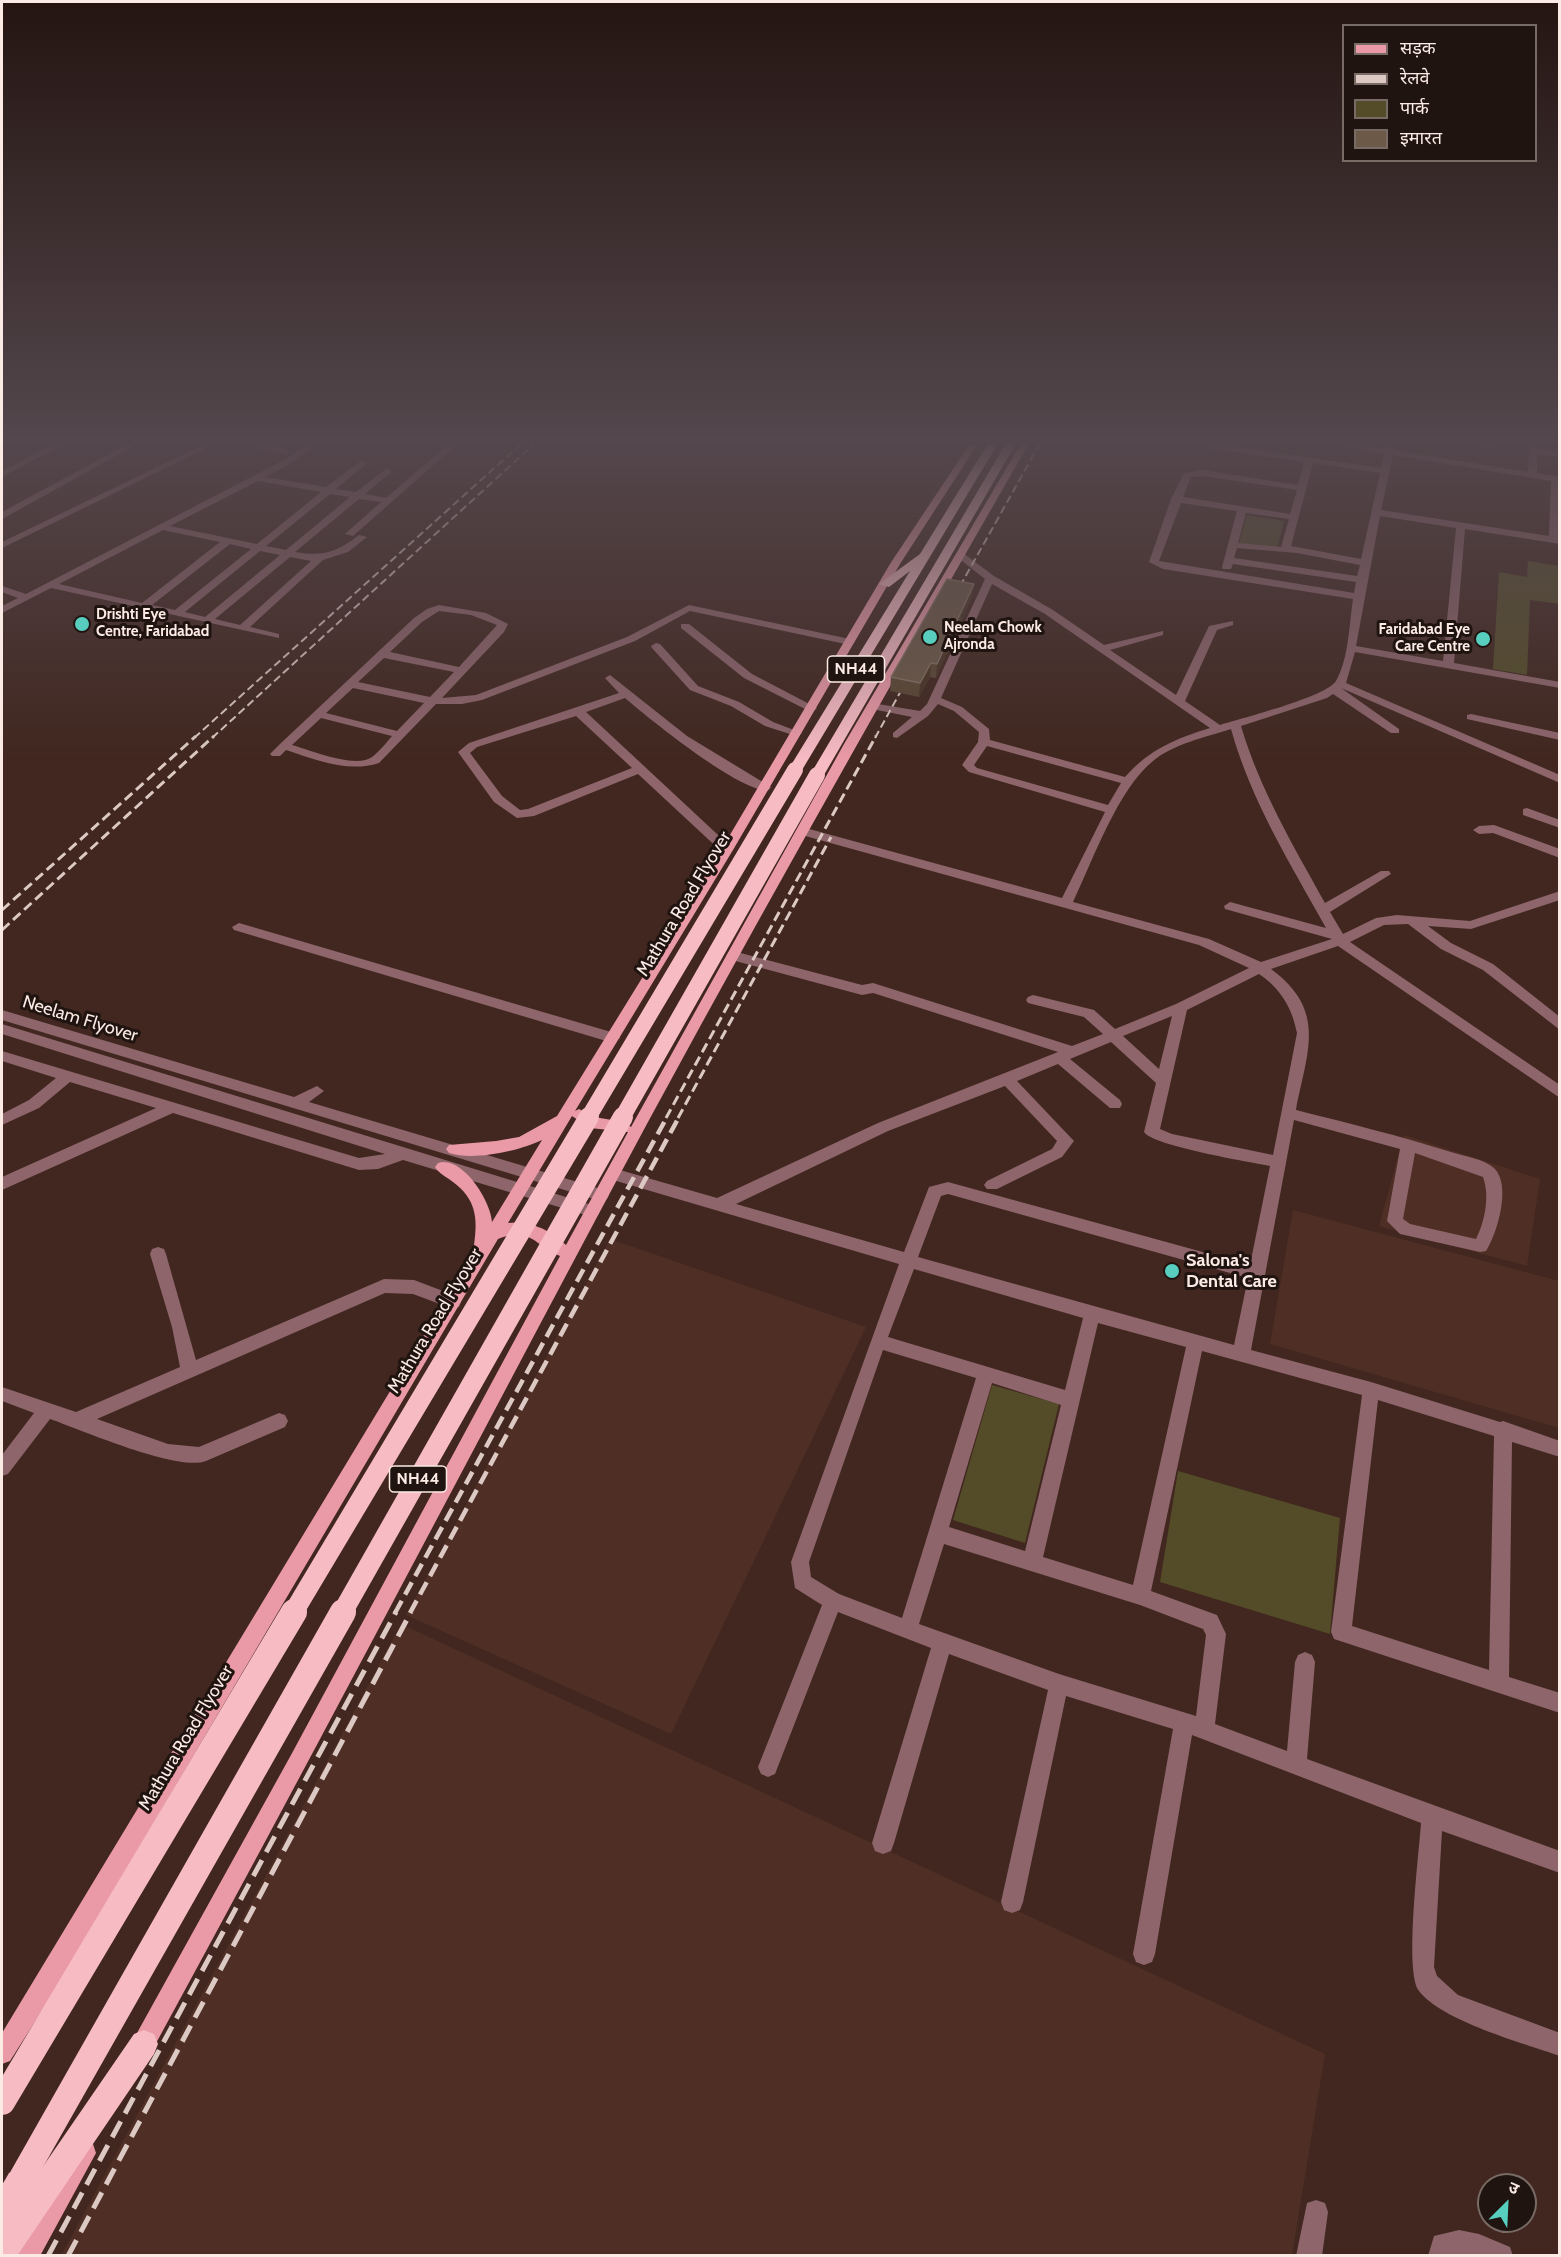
<!DOCTYPE html>
<meta charset="utf-8">
<style>
body{margin:0}
#map{position:relative;width:1561px;height:2257px;overflow:hidden;background:#41271f;font-family:Cabin,"Noto Sans Devanagari",sans-serif}
canvas{display:block}
.frame{position:absolute;inset:0;border:3px solid #fceae4;pointer-events:none}
.legend{position:absolute;left:1342px;top:24px;width:195px;height:138px;box-sizing:border-box;background:#201410;border:2px solid #786a65;margin:0;padding:8px 10px;list-style:none;font-size:18px;color:#fceae4}
.legend li{display:flex;align-items:center;gap:12px;height:30px}
.legend b{width:30px;border:2px solid #786a65}
.north{position:absolute;left:1477px;top:2173px;width:60px;height:60px;box-sizing:border-box;background:#201410;border:2px solid #786a65;border-radius:50%;rotate:24deg;font-size:16px;font-weight:700;line-height:24px;text-align:center;color:#fceae4}
.north::after{content:'';display:block;margin:auto;width:21px;height:27px;background:#58cebf;clip-path:polygon(50% 0,100% 100%,50% 72%,0 100%)}
</style>
<div id="map">
<canvas width="1561" height="2257"></canvas>
<div class="frame"></div>
<ul class="legend">
<li><b style="height:8px;background:#ea99a6"></b>सड़क</li>
<li><b style="height:8px;background:#dcc9c3"></b>रेलवे</li>
<li><b style="height:16px;background:#544c28"></b>पार्क</li>
<li><b style="height:16px;background:#6c5947"></b>इमारत</li>
</ul>
<div class="north">उ</div>
</div>
<script>
const ctx = document.querySelector('canvas').getContext('2d');
ctx.lineJoin = 'round';
function fill(path, color) {
  ctx.fillStyle = color;
  ctx.fill(path, 'evenodd');
}
function stroke(path, color, width, dash) {
  ctx.strokeStyle = color;
  ctx.lineWidth = width;
  ctx.lineCap = dash ? 'butt' : 'round';
  ctx.setLineDash(dash || []);
  ctx.stroke(path);
}
function drawText(font, color, halo, rows, align = 'center') {
  ctx.font = font + ' Cabin,sans-serif';
  ctx.lineWidth = 6;
  ctx.setLineDash([]);
  ctx.textBaseline = 'middle';
  ctx.strokeStyle = halo;
  ctx.fillStyle = color;
  for (const [text, x, y, turn = 0] of rows) {
    ctx.save();
    ctx.translate(x, y);
    ctx.rotate((+turn || 0) * Math.PI / 180);
    ctx.textAlign = isNaN(turn) ? turn : align;
    if (halo) ctx.strokeText(text, 0, 0);
    ctx.fillText(text, 0, 0);
    ctx.restore();
  }
}
const built = new Path2D(`
 M 1404,1135 L 1540,1179 L 1527,1266 L 1379,1226 Z
 M 1293,1210 L 1559,1281 L 1559,1428 L 1270,1344 Z
 M 610,1239 L 866,1327 L 671,1734 L 406,1615 Z
 M 401,1624 L 1325,2054 L 1292,2255 L 61,2256 Z`);
const green = new Path2D(`
 M 1247,515 L 1284,521 L 1277,549 L 1239,543 Z
 M 1528,561 L 1559,566 L 1560,604 L 1530,600 L 1527,675 L 1493,669 L 1499,572 L 1527,577 Z
 M 992,1385 L 1059,1404 L 1025,1543 L 953,1520 Z
 M 1178,1471 L 1340,1518 L 1330,1634 L 1160,1582 Z`);
const minor = new Path2D(`
 M 52,445 L 62,445 L 2,477 L 2,471 Z
 M 126,445 L 136,445 L 2,519 L 2,512 Z
 M 203,445 L 213,445 L 2,548 L 2,542 Z
 M 253,445 L 268,445 L 291,451 L 287,454 L 254,447 Z
 M 307,445 L 316,445 L 288,465 L 265,477 L 326,487 L 362,460 L 366,463 L 365,465 L 336,489 L 356,492 L 387,468 L 392,471 L 390,473 L 365,494 L 386,498 L 447,445 L 456,445 L 353,536 L 345,534 L 381,502 L 359,499 L 295,552 C 322,557 338,552 359,535 L 367,537 L 348,552 L 323,560 L 250,627 L 279,634 L 279,638 L 51,588 L 2,613 L 2,606 L 18,598 L 2,592 L 2,586 L 26,594 L 282,461 ZM 258,481 L 321,492 L 257,544 L 170,526 ZM 330,494 L 350,497 L 286,550 L 266,546 ZM 163,530 L 220,542 L 142,603 L 59,584 ZM 230,544 L 251,549 L 175,610 L 152,605 ZM 260,551 L 280,555 L 205,617 L 185,612 ZM 290,557 L 311,561 L 240,625 L 215,619 Z
 M 1205,445 L 1224,445 L 1381,468 L 1384,454 L 1341,445 L 1359,445 L 1385,449 L 1390,445 L 1393,446 L 1394,450 L 1528,472 L 1529,445 L 1537,445 L 1537,449 L 1560,451 L 1560,457 L 1537,454 L 1537,473 L 1560,477 L 1560,544 L 1465,529 L 1454,663 L 1560,682 L 1560,688 L 1355,652 L 1346,683 L 1560,775 L 1560,783 L 1341,688 L 1399,729 L 1399,733 L 1391,733 L 1333,694 L 1327,698 L 1241,726 C 1260,790 1293,845 1325,903 L 1381,871 L 1389,871 L 1391,874 L 1330,912 L 1343,934 L 1376,918 L 1397,915 L 1470,921 L 1560,891 L 1560,900 L 1471,929 L 1428,926 L 1451,943 L 1493,964 L 1560,1017 L 1560,1030 L 1483,970 L 1441,949 L 1408,924 L 1384,925 L 1350,942 L 1560,1085 L 1560,1098 L 1338,946 L 1271,969 C 1328,1011 1307,1052 1296,1110 C 1348,1123 1400,1136 1451,1152 C 1464,1156 1484,1159 1494,1168 C 1512,1185 1497,1234 1486,1251 L 1480,1252 L 1400,1234 L 1387,1221 L 1400,1149 L 1294,1120 L 1251,1350 L 1371,1382 L 1500,1422 L 1503,1421 L 1560,1441 L 1560,1457 L 1512,1442 L 1509,1677 L 1560,1693 L 1560,1713 L 1334,1639 L 1331,1632 L 1362,1395 L 1202,1351 L 1151,1591 L 1217,1615 L 1226,1634 L 1215,1724 L 1287,1751 L 1295,1662 L 1298,1655 L 1305,1652 L 1312,1655 L 1315,1662 L 1307,1759 L 1560,1851 L 1560,1873 L 1442,1831 L 1434,1967 L 1437,1976 L 1458,1995 L 1560,2033 L 1560,2056 C 1523,2043 1442,2021 1419,1991 C 1404,1971 1419,1854 1421,1823 L 1192,1735 L 1155,1954 L 1152,1962 L 1144,1965 L 1136,1962 L 1133,1954 L 1173,1729 L 1066,1696 L 1023,1902 L 1020,1910 L 1012,1913 L 1004,1910 L 1001,1902 L 1048,1690 L 949,1654 L 894,1843 L 891,1851 L 883,1854 L 875,1851 L 872,1843 L 931,1648 L 838,1612 L 775,1774 L 768,1777 L 761,1774 L 758,1767 L 822,1605 L 795,1588 L 791,1562 L 899,1264 L 613,1180 L 608,1178 L 605,1174 L 608,1170 L 613,1168 L 717,1198 L 878,1123 L 1058,1052 L 873,993 L 862,995 L 728,959 L 726,956 L 728,953 L 733,951 L 862,985 L 873,983 L 1072,1046 L 1103,1034 L 1084,1017 L 1028,1003 L 1026,1000 L 1028,997 L 1033,995 L 1094,1010 L 1115,1029 L 1176,1004 L 1249,968 L 1199,945 L 798,834 L 796,831 L 802,827 L 1062,898 L 1105,812 L 969,772 L 962,765 L 978,742 L 979,732 L 954,711 L 938,704 L 928,716 L 897,738 L 893,737 L 893,733 L 912,717 L 872,709 L 866,706 L 872,703 L 920,711 L 927,704 L 985,579 L 957,557 L 957,553 L 963,553 L 994,576 L 1053,610 L 1104,645 L 1163,631 L 1163,635 L 1110,650 L 1176,695 L 1209,626 L 1233,621 L 1233,625 L 1217,630 L 1185,701 L 1220,725 C 1242,718 1326,697 1336,681 C 1349,658 1349,625 1353,599 L 1163,569 L 1149,562 L 1171,499 L 1184,473 L 1203,470 L 1298,485 L 1304,462 L 1209,448 ZM 1393,455 L 1551,481 L 1549,536 L 1381,510 ZM 1313,463 L 1380,473 L 1361,559 L 1291,546 ZM 1203,476 L 1297,490 L 1290,514 L 1183,497 L 1191,477 ZM 1181,503 L 1237,511 L 1222,567 L 1223,569 L 1231,569 L 1233,564 L 1356,582 L 1354,593 L 1159,561 ZM 1246,513 L 1289,519 L 1281,547 L 1238,543 ZM 1380,516 L 1456,528 L 1443,661 L 1356,646 ZM 1237,548 L 1297,553 L 1360,565 L 1357,576 L 1234,558 ZM 992,584 L 1045,614 L 1210,728 C 1175,739 1150,749 1125,777 L 990,740 L 989,729 L 962,707 L 941,698 ZM 1231,729 C 1251,801 1290,863 1326,928 L 1230,902 L 1224,906 L 1225,909 L 1332,939 L 1261,962 L 1209,939 L 1073,902 C 1093,860 1118,789 1153,761 C 1173,744 1206,737 1231,729 ZM 987,746 L 1121,783 L 1108,805 L 977,768 L 974,765 ZM 1259,974 C 1281,989 1292,1008 1297,1033 L 1273,1155 L 1172,1134 L 1160,1129 L 1187,1010 ZM 1172,1016 L 1159,1069 L 1123,1036 ZM 1111,1042 L 1156,1083 L 1144,1132 C 1153,1146 1250,1162 1270,1166 L 1250,1265 L 948,1182 L 929,1187 L 904,1252 L 736,1204 L 888,1131 L 1005,1086 L 1057,1141 L 1052,1149 L 987,1181 L 984,1185 L 987,1189 L 997,1189 L 1062,1157 L 1074,1141 L 1017,1081 L 1058,1064 L 1110,1108 L 1120,1108 L 1122,1104 L 1120,1100 L 1070,1059 ZM 1415,1153 L 1483,1177 C 1490,1196 1485,1221 1476,1239 L 1410,1224 L 1403,1219 ZM 948,1194 L 1248,1278 L 1234,1345 L 918,1257 L 941,1196 ZM 914,1269 L 1083,1318 L 1065,1390 L 888,1337 ZM 1098,1323 L 1186,1347 L 1133,1585 L 1043,1557 ZM 883,1350 L 976,1378 L 902,1618 L 839,1594 L 811,1577 L 809,1562 ZM 992,1383 L 1061,1405 L 1025,1551 L 949,1527 ZM 1378,1400 L 1494,1436 L 1489,1670 L 1352,1626 ZM 944,1544 L 1140,1605 L 1203,1629 L 1206,1635 L 1196,1716 L 1059,1674 L 919,1624 Z
 M 1480,445 L 1498,445 L 1484,448 Z
 M 439,605 L 486,613 L 508,624 L 504,632 L 442,698 L 476,695 L 627,637 L 689,605 L 850,639 L 855,642 L 850,645 L 690,611 L 635,641 L 482,700 L 462,704 L 436,704 L 379,763 C 348,773 316,760 286,750 L 280,756 L 272,756 L 270,754 L 280,744 L 414,618 L 427,609 ZM 439,611 L 471,615 L 497,625 L 459,667 L 390,652 L 422,622 ZM 384,658 L 454,672 L 430,697 L 358,682 ZM 353,688 L 424,703 L 397,731 L 326,713 ZM 321,718 L 392,736 C 386,743 379,752 372,757 C 356,769 310,750 292,745 Z
 M 681,624 L 689,624 L 752,674 L 817,708 L 815,710 L 807,710 L 744,678 L 681,628 Z
 M 656,643 L 660,644 L 698,686 L 739,702 L 773,722 L 802,733 L 796,736 L 765,726 L 731,706 L 690,690 L 652,648 L 651,646 Z
 M 610,675 L 687,736 L 771,787 L 769,790 C 743,795 647,717 625,698 L 586,712 L 731,847 L 731,853 L 723,853 L 638,774 L 534,816 L 517,818 L 494,802 L 458,752 L 469,743 L 619,693 L 605,678 ZM 576,716 L 632,768 L 528,809 L 520,810 L 502,796 L 470,753 L 477,747 Z
 M 1471,714 L 1560,733 L 1560,740 L 1467,719 L 1467,715 Z
 M 1527,808 L 1560,820 L 1560,828 L 1523,815 L 1523,809 Z
 M 1494,825 L 1560,849 L 1560,858 L 1493,833 L 1479,834 L 1473,830 L 1479,826 Z
 M 239,923 L 618,1034 L 620,1038 L 613,1043 L 234,930 L 232,927 Z
 M 2,1010 L 294,1097 L 317,1086 L 324,1091 L 309,1102 L 601,1189 L 607,1191 L 609,1195 L 607,1199 L 601,1201 L 2,1020 Z
 M 2,1024 L 592,1205 L 598,1207 L 600,1211 L 598,1215 L 592,1217 L 403,1160 L 378,1169 L 359,1170 L 173,1113 L 2,1190 L 2,1177 L 156,1108 L 70,1082 L 39,1108 L 2,1125 L 2,1114 L 29,1100 L 56,1078 L 2,1061 L 2,1051 L 359,1158 L 385,1154 L 2,1034 Z
 M 158,1247 L 164,1249 L 166,1254 L 196,1360 L 384,1279 L 414,1280 L 459,1297 L 461,1302 L 459,1307 L 453,1309 L 413,1294 L 385,1293 L 97,1419 L 168,1444 L 199,1447 L 279,1413 L 285,1415 L 288,1421 L 285,1427 L 206,1461 C 177,1472 82,1430 50,1419 L 8,1474 L 2,1476 L 2,1455 L 34,1413 L 2,1401 L 2,1387 L 76,1412 L 180,1367 L 172,1327 L 150,1254 L 152,1249 Z
 M 1316,2200 L 1325,2203 L 1328,2212 L 1322,2256 L 1296,2256 L 1307,2203 Z
 M 1459,2230 L 1479,2234 L 1510,2247 L 1513,2256 L 1428,2256 L 1434,2236 Z`);
const major = new Path2D(`
 M 969,445 L 977,445 L 900,564 L 733,850 L 575,1111 L 579,1109 L 594,1117 L 624,1122 L 631,1127 L 844,744 L 1020,445 L 1028,445 C 881,701 735,958 596,1219 C 447,1499 300,1780 148,2058 L 140,2062 L 132,2058 L 128,2050 L 132,2042 L 291,1755 L 560,1256 C 536,1247 531,1226 498,1239 L 57,1987 L 10,2061 L 2,2064 L 2,2033 L 476,1249 L 474,1245 C 478,1218 476,1199 453,1182 C 447,1177 439,1174 435,1167 L 438,1163 C 462,1155 491,1201 492,1222 L 542,1140 C 519,1151 474,1161 449,1153 L 446,1149 L 449,1145 L 496,1141 L 519,1137 L 557,1116 L 721,850 L 890,564 ZM 572,1116 L 590,1128 L 628,1132 L 566,1245 C 550,1230 530,1220 508,1223 Z
 M 84,2141 L 93,2144 L 96,2153 L 40,2256 L 14,2256 L 75,2144 Z`);
const highway = new Path2D(`
 M 987,445 L 997,445 L 802,770 L 795,774 L 790,773 L 788,770 L 910,571 L 889,587 L 879,584 L 920,554 Z
 M 1005,445 L 1015,445 L 824,775 L 817,779 L 812,778 L 810,775 Z
 M 144,2030 L 154,2034 L 158,2044 L 154,2054 L 17,2256 L 2,2256 L 2,2185 L 9,2173 L 19,2168 L 29,2173 L 33,2181 L 134,2034 Z`);
const railFar3 = new Path2D(`
 M 954,597 L 1039,445
 M 194,738 L 520,445
 M 212,738 L 533,445
 M 875,738 L 908,678`);
const railFar2 = new Path2D(`
 M 2,910 L 196,736
 M 2,930 L 214,736
 M 666,1118 L 876,736
 M 678,1118 L 831,837`);
const railFar1 = new Path2D(`
 M 395,1613 L 667,1117
 M 410,1613 L 679,1117`);
const rail = new Path2D(`
 M 48,2256 L 396,1612
 M 68,2256 L 411,1612`);
const highwayBridgeFar2 = new Path2D(`
 M 588,1118 L 795,770
 M 622,1118 L 817,775`);
const highwayBridgeFar1 = new Path2D(`
 M 293,1613 L 589,1117
 M 342,1613 L 623,1117`);
const highwayBridge = new Path2D(`
 M 2,2102 L 294,1612
 M 19,2183 L 343,1612`);
const wall = new Path2D(`
 M 974,584 L 972,597 L 936,678 L 930,677 L 919,697 L 890,691 L 891,677 Z`);
const shadedWall = new Path2D(`
 M 974,584 L 972,597 L 936,678 L 937,664 Z
 M 931,663 L 930,677 L 919,697 L 920,683 Z`);
const building = new Path2D(`
 M 947,579 L 974,584 L 937,664 L 931,663 L 920,683 L 891,677 Z`);
const markers = [
 [82,624,8,"#58cebf"],
 [930,637,8,"#58cebf"],
 [1483,639,8,"#58cebf"],
 [1172,1271,8,"#58cebf"]
];
const farPoinames = [
 ["Drishti Eye",96,615],
 ["Centre, Faridabad",96,632],
 ["Neelam Chowk",944,628],
 ["Ajronda",944,645],
 ["Faridabad Eye",1470,630,"right"],
 ["Care Centre",1470,647,"right"]
];
const shields = [
 [856,669,57],
 [418,1479,57]
];
const shieldNames = [
 ["NH44",856,669],
 ["NH44",418,1479]
];
const streetNames = [
 ["Mathura Road Flyover",684,904,-59],
 ["Neelam Flyover",80,1019,17],
 ["Mathura Road Flyover",435,1321,-59],
 ["Mathura Road Flyover",186,1738,-59]
];
const poiNames = [
 ["Salona's",1186,1261],
 ["Dental Care",1186,1282]
];
fill(built, '#4f2f25');
fill(green, '#544c28');
fill(minor, '#8d656b');
fill(major, '#ea99a6');
fill(highway, '#f7bbc4');
stroke(railFar3, '#dcc9c3', 2, [8, 4]);
stroke(railFar2, '#dcc9c3', 3, [10, 5]);
stroke(railFar1, '#dcc9c3', 4.5, [14, 7]);
stroke(rail, '#dcc9c3', 5, [18, 9]);
stroke(highwayBridgeFar2, '#f7bbc4', 16);
stroke(highwayBridgeFar1, '#f7bbc4', 20);
stroke(highwayBridge, '#f7bbc4', 26);
fill(wall, '#5a4734');
fill(shadedWall, '#493324');
fill(building, '#6c5947');
stroke(building, '#827060', 1.5);
const sky = ctx.createLinearGradient(0, 0, 0, 761);
sky.addColorStop(0, '#241511');
sky.addColorStop(0.58, '#54474d');
sky.addColorStop(1, '#54474d00');
ctx.fillStyle = sky;
ctx.fillRect(0, 0, 1561, 761);
for (const [x, y, r, color] of markers) {
  const dot = new Path2D();
  dot.arc(x, y, r, 0, 2 * Math.PI);
  ctx.fillStyle = color;
  ctx.fill(dot);
  stroke(dot, '#201410', 2);
}
drawText('bold 15px', '#fceae4', '#201410', farPoinames, 'left');
for (const [x, y, w] of shields) {
  const box = new Path2D();
  box.roundRect(x - w / 2, y - 13, w, 26, 4.5);
  ctx.fillStyle = '#201410';
  ctx.fill(box);
  stroke(box, '#fceae4', 1.5);
}
drawText('bold 16px', '#fceae4', null, shieldNames);
drawText('18px', '#fceae4', '#201410', streetNames);
drawText('bold 18px', '#fceae4', '#201410', poiNames, 'left');
</script>
